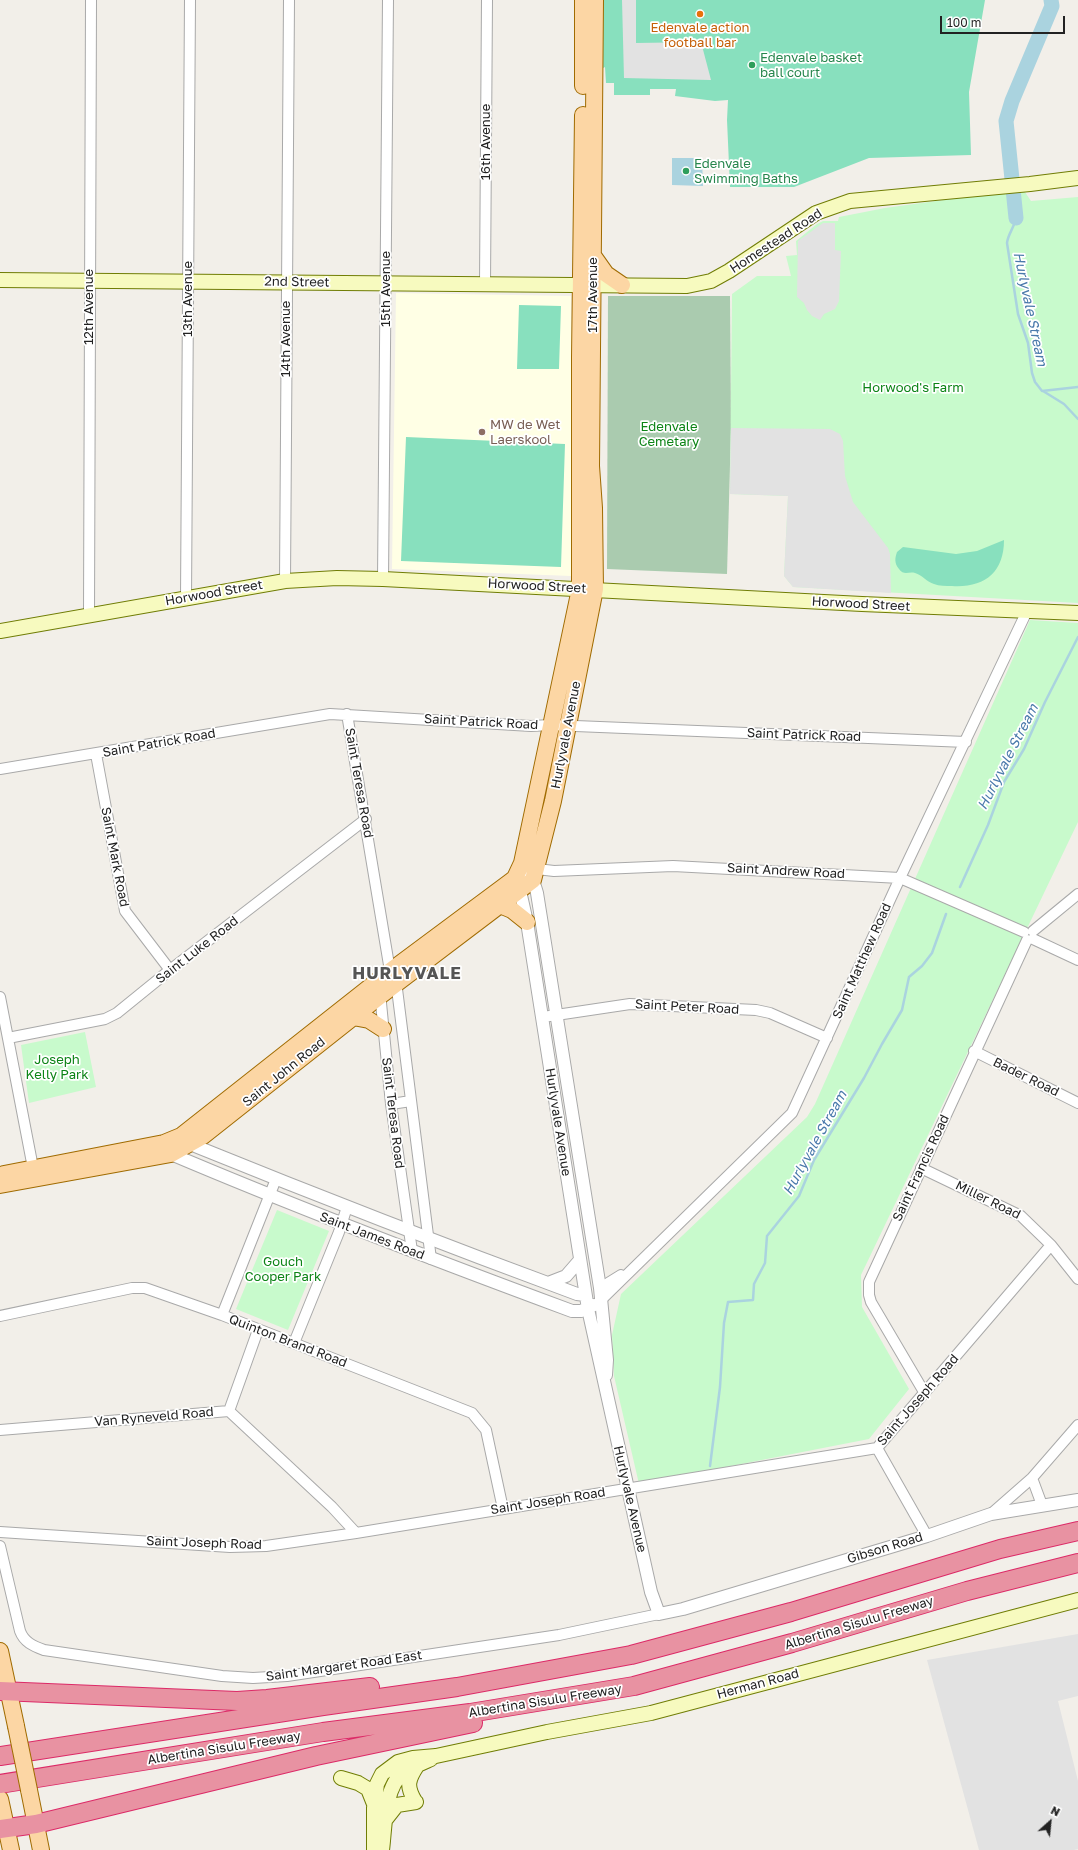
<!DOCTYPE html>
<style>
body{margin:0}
#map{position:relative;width:1078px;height:1850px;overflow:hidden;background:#f2efe9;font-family:"Golos Text",sans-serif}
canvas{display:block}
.north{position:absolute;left:1030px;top:1802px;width:40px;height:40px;-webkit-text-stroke:3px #fff;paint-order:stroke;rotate:27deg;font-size:11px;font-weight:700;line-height:16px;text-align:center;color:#222}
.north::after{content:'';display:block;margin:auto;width:14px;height:18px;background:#222;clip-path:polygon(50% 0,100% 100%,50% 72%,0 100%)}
.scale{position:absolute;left:940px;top:16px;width:125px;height:18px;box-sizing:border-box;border:2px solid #222;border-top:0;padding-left:5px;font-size:12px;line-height:14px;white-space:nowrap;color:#222;-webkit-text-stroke:3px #fff;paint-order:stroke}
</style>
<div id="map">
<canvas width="1078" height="1850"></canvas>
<div class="north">N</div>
<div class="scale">100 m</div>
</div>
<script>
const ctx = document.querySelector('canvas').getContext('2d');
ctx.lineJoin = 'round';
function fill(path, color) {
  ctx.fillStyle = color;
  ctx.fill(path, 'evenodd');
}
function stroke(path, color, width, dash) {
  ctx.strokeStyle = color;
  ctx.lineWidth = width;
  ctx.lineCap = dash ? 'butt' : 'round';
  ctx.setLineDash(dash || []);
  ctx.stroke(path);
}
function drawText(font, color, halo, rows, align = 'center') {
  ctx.font = font + ' "Golos Text",sans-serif';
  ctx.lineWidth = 3.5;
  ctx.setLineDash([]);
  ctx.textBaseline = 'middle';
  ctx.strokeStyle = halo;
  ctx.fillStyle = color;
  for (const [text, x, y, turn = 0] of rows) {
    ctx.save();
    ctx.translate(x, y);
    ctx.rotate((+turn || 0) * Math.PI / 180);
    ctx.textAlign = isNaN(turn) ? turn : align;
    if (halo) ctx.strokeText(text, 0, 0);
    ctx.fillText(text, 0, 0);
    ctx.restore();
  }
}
const education = new Path2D(`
 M 396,293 L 571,296 L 571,576 L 392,569 Z`);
const cemetery = new Path2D(`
 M 608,296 L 730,296 L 731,428 L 727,574 L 607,569 Z`);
const park = new Path2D(`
 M 1023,189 L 1031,201 L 1078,197 L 1078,603 L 793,587 L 784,576 L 788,496 L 730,494 L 732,294 L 757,276 L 791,276 L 786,256 L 797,255 L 796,241 L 817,224 L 823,221 L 838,221 L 839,217 L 885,208 Z
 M 1030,620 L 1078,623 L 1078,822 L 861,1275 L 862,1307 L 909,1389 L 869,1439 L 639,1484 L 614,1376 L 612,1335 L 621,1294 L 807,1117 L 815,1104 Z
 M 85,1032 L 96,1087 L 29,1103 L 21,1045 Z
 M 277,1210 L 329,1231 L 288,1330 L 236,1309 Z`);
const pitch = new Path2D(`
 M 599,0 L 985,0 L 969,92 L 971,155 L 869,158 L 794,187 L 730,187 L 727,120 L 728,100 L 715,101 L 675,96 L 676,89 L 650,89 L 650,95 L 614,95 L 614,83 L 606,83 L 605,67 L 598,71 Z
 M 519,305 L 561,306 L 559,369 L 517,369 Z
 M 406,437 L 565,444 L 561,567 L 401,561 Z
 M 1004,540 C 1004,573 984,588 952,586 C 946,586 939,586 934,584 C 927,582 922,575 915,573 C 909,571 904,576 899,569 C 894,563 895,558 897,552 L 903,547 L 956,554 L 977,551 Z`);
const parking = new Path2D(`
 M 622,0 L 636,0 L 636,43 L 701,42 L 711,80 L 624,78 Z
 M 823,223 L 835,223 L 835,250 L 841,251 L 839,301 L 835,309 L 824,314 L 820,320 L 812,316 L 807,310 L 804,303 L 797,297 L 798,241 Z
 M 731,428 L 830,429 L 840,434 L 843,441 L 845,476 L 853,502 L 888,548 L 890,554 L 891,593 L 793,587 L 784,576 L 788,496 L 730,494 Z
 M 1078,1634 L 1078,1696 L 1058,1701 L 1078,1781 L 1078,1849 L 1074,1850 L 979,1850 L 927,1660 Z`);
const water = new Path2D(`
 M 672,158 L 702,158 L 703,186 L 672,185 Z`);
const stream = new Path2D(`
 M 1016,218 C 1014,228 1008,234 1007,243 L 1018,314 L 1028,343 L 1032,373 L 1035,382 L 1042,391 L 1078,387
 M 1043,391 L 1064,404 L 1078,419
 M 960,887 L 988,825 L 1004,782 L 1024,749 L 1045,702 L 1078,637
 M 710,1466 L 720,1387 L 724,1323 L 728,1302 L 753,1300 L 754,1284 L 765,1263 L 767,1236 L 799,1196 L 814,1160 L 864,1078 L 882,1044 L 902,1010 L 909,977 L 922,966 L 932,953 L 946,914`);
const river = new Path2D(`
 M 1016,218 L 1006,121 L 1012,101 L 1052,6 L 1051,0`);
const minor = new Path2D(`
 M 485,284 L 487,0
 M 383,579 L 388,0
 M 285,581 L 289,0
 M 186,598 L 190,0
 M 89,614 L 91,0
 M 347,714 L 390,971
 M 96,754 L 125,911 L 170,970
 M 0,769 L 330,714 L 531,726 L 551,725 L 966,742
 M 537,869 L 554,871 L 673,866 L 900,878 L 1024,932
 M 1033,931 L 1078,894
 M 1033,939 L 1078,960
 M 396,981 L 431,1259
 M 380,993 L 391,1104 L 412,1251
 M 0,997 L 34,1173
 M 543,1017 L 630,1004 L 756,1010 L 770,1013 L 827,1038
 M 8,1038 L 105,1019 L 117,1013 L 170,970 L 366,819
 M 974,1051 L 1078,1103
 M 391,1104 L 411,1101
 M 921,1168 L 1021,1216 L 1051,1245 L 1078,1279
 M 600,1288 L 621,1275
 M 602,1299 L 792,1113 L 900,878 L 1027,611
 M 222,1315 L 276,1179
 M 0,1316 L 132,1288 L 145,1288 L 222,1315 L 472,1413 L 486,1430 L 503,1509
 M 294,1343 L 339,1232 L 347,1207
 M 924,1392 L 871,1302 L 869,1295 L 869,1282 L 1027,940
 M 229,1411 L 258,1330
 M 0,1430 L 229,1411 L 332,1507 L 356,1533
 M 877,1448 L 927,1536
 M 1032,1478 L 1042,1505
 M 991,1514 L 1032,1478 L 1078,1425
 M 0,1532 L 230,1547 L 266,1546 L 356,1533 L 877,1448 L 1051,1245
 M 0,1546 L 20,1631 C 24,1642 33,1646 44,1650 L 222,1676 L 253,1678 L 287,1676 L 559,1635 L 659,1614`);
const tertiary = new Path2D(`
 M 528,875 L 533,880 L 537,893 L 600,1288 L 607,1360 L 606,1375
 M 514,886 L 520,891 L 527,922 L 588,1309 L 651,1592 L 659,1614 L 683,1609 L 927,1536 L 991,1514 L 1078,1500
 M 185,1139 L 190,1144 C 318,1196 447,1246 577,1294 L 585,1295
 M 168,1149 L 171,1154 C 303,1210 437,1261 572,1311 L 581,1311 L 594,1305
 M 548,1283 L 566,1276 L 579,1261`);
const secondary = new Path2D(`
 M 0,280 L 687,286 L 711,281 L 729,271 L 816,213 L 850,201 L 1030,184 L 1078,178
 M 0,631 L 285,581 L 337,578 L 383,579 L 862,604 L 1078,613
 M 341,1778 L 358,1783 L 368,1789 L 374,1804
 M 415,1801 C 406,1786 408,1780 417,1766
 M 386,1819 L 397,1805 L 416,1802
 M 374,1850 L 374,1808 L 377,1784 L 382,1774 L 398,1762 L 413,1758 L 436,1756 L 547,1732 L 651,1713 L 1078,1600
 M 382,1850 C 385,1828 384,1787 403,1773 C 412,1767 422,1763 431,1759`);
const primary = new Path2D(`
 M 583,0 L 583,86
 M 594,257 L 606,274 L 622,285
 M 500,905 L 512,910 L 527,922
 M 353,1017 L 369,1020 L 383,1029
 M 4,1174 L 164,1143 L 181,1136 L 385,975 L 510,882 L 515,878 L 522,863 L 580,589 L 580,357 L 583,115
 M 0,1185 L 171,1154 L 203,1136 L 380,996 L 533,880 L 553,801 L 595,589 L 594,508 L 591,466 L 595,0
 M 0,1651 L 16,1726
 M 29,1790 L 41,1850
 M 0,1799 L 11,1850`);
const motorway = new Path2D(`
 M 0,1691 L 237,1701 L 267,1699 L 370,1687
 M 0,1756 L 323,1706 L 457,1687 L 631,1655 L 791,1612 L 1000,1549 L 1078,1531
 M 0,1784 L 323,1732 L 470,1713 L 634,1686 L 792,1643 L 967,1591 L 1078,1563
 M 0,1829 L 36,1824 L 316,1756 L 473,1723`);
const primaryBridge = new Path2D(`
 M 16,1726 L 29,1790`);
const markers = [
 [700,14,4,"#e8710a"],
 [752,65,4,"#2e9e5b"],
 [686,171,4,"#2e9e5b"],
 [482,432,4,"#8d6e63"]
];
const foodNames = [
 ["Edenvale action",700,28],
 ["football bar",700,43]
];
const leisureNames = [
 ["Edenvale basket",760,58],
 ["ball court",760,73],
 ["Edenvale",694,164],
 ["Swimming Baths",694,179]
];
const streetNames = [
 ["16th Avenue",486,142,-90],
 ["Homestead Road",776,241,-33],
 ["2nd Street",297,282,1],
 ["15th Avenue",386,289,-90],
 ["17th Avenue",593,295,-90],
 ["13th Avenue",188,299,-90],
 ["12th Avenue",89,307,-90],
 ["14th Avenue",286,339,-90],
 ["Horwood Street",537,586,3],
 ["Horwood Street",214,593,-10],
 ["Horwood Street",861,604,3],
 ["Saint Patrick Road",481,722,3],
 ["Hurlyvale Avenue",566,735,-79],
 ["Saint Patrick Road",804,735,2],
 ["Saint Patrick Road",159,743,-10],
 ["Saint Teresa Road",359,783,80],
 ["Saint Mark Road",115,857,79],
 ["Saint Andrew Road",786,871,3],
 ["Saint Luke Road",197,950,-38],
 ["Saint Matthew Road",862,961,-66],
 ["Saint Peter Road",687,1007,3],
 ["Saint John Road",284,1072,-39],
 ["Bader Road",1026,1077,26],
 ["Saint Teresa Road",393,1113,83],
 ["Hurlyvale Avenue",558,1122,81],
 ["Saint Francis Road",921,1168,-65],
 ["Miller Road",988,1200,26],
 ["Saint James Road",372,1236,21],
 ["Quinton Brand Road",288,1341,21],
 ["Saint Joseph Road",918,1400,-49],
 ["Van Ryneveld Road",154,1417,-5],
 ["Hurlyvale Avenue",630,1499,77],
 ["Saint Joseph Road",548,1501,-9],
 ["Saint Joseph Road",204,1543,2],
 ["Gibson Road",885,1548,-17],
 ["Albertina Sisulu Freeway",859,1623,-17],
 ["Saint Margaret Road East",344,1666,-8],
 ["Herman Road",758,1684,-15],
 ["Albertina Sisulu Freeway",545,1701,-9],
 ["Albertina Sisulu Freeway",224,1748,-9]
];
const parkNames = [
 ["Horwood's Farm",913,388],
 ["Edenvale",669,427],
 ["Cemetary",669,442],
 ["Joseph",57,1060],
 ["Kelly Park",57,1075],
 ["Gouch",283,1262],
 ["Cooper Park",283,1277]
];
const educationNames = [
 ["MW de Wet",490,425],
 ["Laerskool",490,440]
];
const waterNames = [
 ["Hurlyvale Stream",1030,309,78],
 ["Hurlyvale Stream",1008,757,-63],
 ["Hurlyvale Stream",815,1143,-61]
];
const districtNames = [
 ["HURLYVALE",407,974]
];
fill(education, '#ffffe5');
fill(cemetery, '#aacbaf');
fill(park, '#c8facc');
fill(pitch, '#88e0be');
fill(parking, '#e2e2e2');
fill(water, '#aad3df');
stroke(stream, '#aad3df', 2.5);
stroke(river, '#aad3df', 15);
stroke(minor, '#a9a9a9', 12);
stroke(tertiary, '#a9a9a9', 14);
stroke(secondary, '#707d05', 16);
stroke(primary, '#a06b00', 18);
stroke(motorway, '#dc2a67', 20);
stroke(minor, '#fff', 10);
stroke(tertiary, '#fff', 12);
stroke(secondary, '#f7fabf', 14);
stroke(primary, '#fcd6a4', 16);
stroke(motorway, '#e892a2', 18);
stroke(primaryBridge, '#a06b00', 18, []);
stroke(primaryBridge, '#fcd6a4', 16);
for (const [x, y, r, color] of markers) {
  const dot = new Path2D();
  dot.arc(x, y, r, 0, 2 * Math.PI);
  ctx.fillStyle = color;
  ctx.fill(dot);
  stroke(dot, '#fff', 1.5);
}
drawText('13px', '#c56008', '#fff', foodNames);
drawText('13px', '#27864d', '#fff', leisureNames, 'left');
drawText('13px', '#222', '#fff', streetNames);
drawText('13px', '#0c8416', '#fff', parkNames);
drawText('13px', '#785e54', '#fff', educationNames, 'left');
drawText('italic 14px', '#4a7aab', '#fff', waterNames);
ctx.letterSpacing = '1px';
drawText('bold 17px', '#555', '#fff', districtNames);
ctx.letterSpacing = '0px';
</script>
